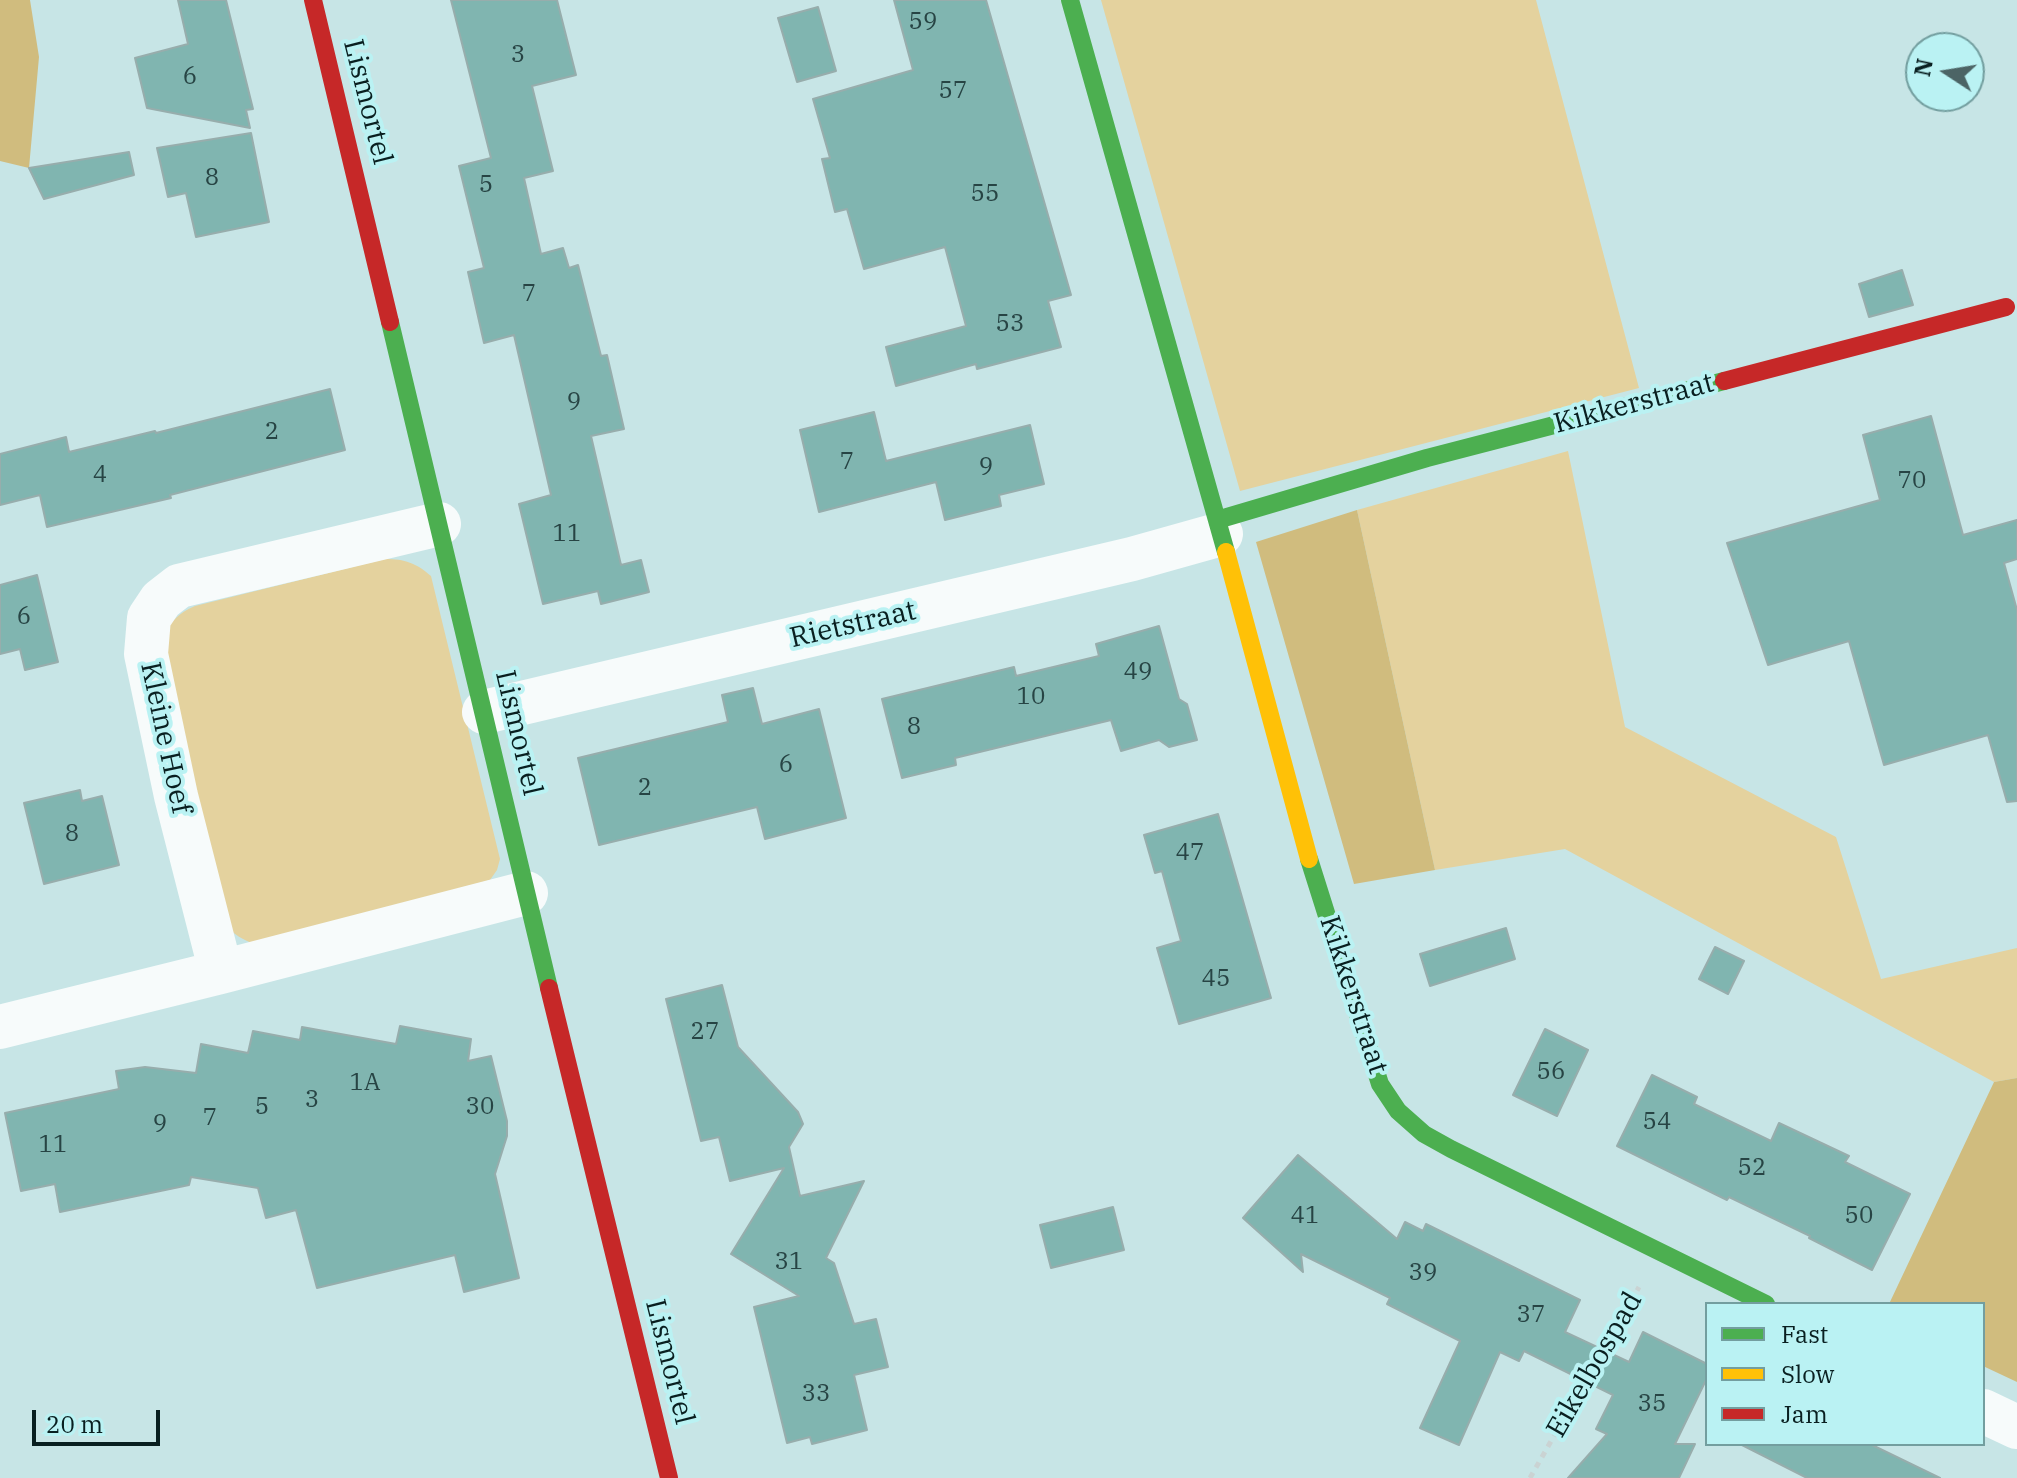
<!DOCTYPE html>
<style>
body{margin:0}
#map{position:relative;width:2017px;height:1478px;overflow:hidden;background:#c7e5e6;font-family:"IBM Plex Serif",serif}
canvas{display:block}
.legend{position:absolute;left:1705px;top:1302px;width:280px;height:144px;box-sizing:border-box;background:#baf2f3;border:2px solid #739e9f;margin:0;padding:10px 14px;list-style:none;font-size:24px;color:#091f20}
.legend li{display:flex;align-items:center;gap:16px;height:40px}
.legend b{width:40px;border:2px solid #739e9f}
.north{position:absolute;left:1905px;top:32px;width:80px;height:80px;box-sizing:border-box;background:#baf2f3;border:2px solid #739e9f;border-radius:50%;rotate:282deg;font-size:22px;font-weight:700;line-height:32px;text-align:center;color:#091f20}
.north::after{content:'';display:block;margin:auto;width:28px;height:36px;background:#4c6465;clip-path:polygon(50% 0,100% 100%,50% 72%,0 100%)}
.scale{position:absolute;left:32px;top:1410px;width:128px;height:36px;box-sizing:border-box;border:4px solid #091f20;border-top:0;padding-left:10px;font-size:24px;line-height:28px;white-space:nowrap;color:#091f20;-webkit-text-stroke:6px #baf2f3;paint-order:stroke}
</style>
<div id="map">
<canvas width="2017" height="1478"></canvas>
<ul class="legend">
<li><b style="height:10px;background:#4caf50"></b>Fast</li>
<li><b style="height:10px;background:#ffc107"></b>Slow</li>
<li><b style="height:10px;background:#c62828"></b>Jam</li>
</ul>
<div class="north">N</div>
<div class="scale">20 m</div>
</div>
<script>
const ctx = document.querySelector('canvas').getContext('2d');
ctx.lineJoin = 'round';
function fill(path, color) {
  ctx.fillStyle = color;
  ctx.fill(path, 'evenodd');
}
function stroke(path, color, width, dash) {
  ctx.strokeStyle = color;
  ctx.lineWidth = width;
  ctx.lineCap = dash ? 'butt' : 'round';
  ctx.setLineDash(dash || []);
  ctx.stroke(path);
}
function drawText(font, color, halo, rows, align = 'center') {
  ctx.font = font + ' "IBM Plex Serif",serif';
  ctx.lineWidth = 8;
  ctx.setLineDash([]);
  ctx.textBaseline = 'middle';
  ctx.strokeStyle = halo;
  ctx.fillStyle = color;
  for (const [text, x, y, turn = 0] of rows) {
    ctx.save();
    ctx.translate(x, y);
    ctx.rotate((+turn || 0) * Math.PI / 180);
    ctx.textAlign = isNaN(turn) ? turn : align;
    if (halo) ctx.strokeText(text, 0, 0);
    ctx.fillText(text, 0, 0);
    ctx.restore();
  }
}
const green = new Path2D(`
 M 1101,0 L 1536,0 L 1639,388 L 1240,491 Z
 M 1568,451 L 1625,727 L 1836,837 L 1881,979 L 2017,948 L 2017,1078 L 1994,1082 L 1565,849 L 1435,870 L 1357,510 Z
 M 385,559 C 405,559 416,563 431,576 L 500,859 L 497,870 L 490,880 L 255,944 C 243,940 234,935 226,925 L 160,638 C 170,623 178,613 195,606 Z`);
const forest = new Path2D(`
 M 0,0 L 30,0 L 39,57 L 29,168 L 0,161 Z
 M 1357,510 L 1435,870 L 1354,884 L 1256,542 Z
 M 2017,1078 L 2017,1382 L 1983,1366 L 1983,1304 L 1889,1304 L 1994,1082 Z`);
const building = new Path2D(`
 M 178,0 L 226,0 L 253,109 L 246,110 L 250,128 L 147,108 L 135,58 L 188,44 Z
 M 451,0 L 557,0 L 576,75 L 532,86 L 553,171 L 524,178 L 541,254 L 563,248 L 569,268 L 578,265 L 601,356 L 607,355 L 624,429 L 591,436 L 621,565 L 641,560 L 649,592 L 601,604 L 598,591 L 543,604 L 519,504 L 551,495 L 514,335 L 484,343 L 468,272 L 484,268 L 459,166 L 491,158 Z
 M 894,0 L 986,0 L 1071,295 L 1048,301 L 1061,347 L 977,369 L 976,364 L 896,386 L 886,347 L 966,326 L 945,247 L 864,269 L 847,209 L 835,212 L 822,159 L 830,158 L 813,99 L 913,70 Z
 M 818,7 L 836,71 L 797,82 L 778,18 Z
 M 251,133 L 269,222 L 196,237 L 186,193 L 168,197 L 157,148 Z
 M 129,152 L 134,175 L 44,199 L 29,168 Z
 M 1902,270 L 1913,305 L 1869,317 L 1859,284 Z
 M 330,389 L 345,450 L 170,495 L 171,498 L 47,527 L 40,495 L 0,505 L 0,454 L 66,437 L 69,452 L 155,431 L 156,433 Z
 M 874,412 L 886,461 L 1030,425 L 1044,484 L 999,495 L 1001,506 L 945,520 L 936,482 L 819,512 L 800,430 Z
 M 1931,416 L 1963,535 L 2017,520 L 2017,559 L 2004,563 L 2017,610 L 2017,801 L 2007,802 L 1988,735 L 1884,765 L 1849,641 L 1768,665 L 1727,543 L 1880,500 L 1863,435 Z
 M 37,575 L 58,662 L 25,670 L 20,649 L 0,654 L 0,585 Z
 M 1159,626 L 1179,699 L 1187,704 L 1197,740 L 1169,747 L 1159,740 L 1121,751 L 1111,720 L 955,758 L 956,765 L 902,778 L 882,699 L 1014,667 L 1016,676 L 1099,656 L 1096,644 Z
 M 753,688 L 762,724 L 819,709 L 846,818 L 765,839 L 757,807 L 599,845 L 578,758 L 728,722 L 722,695 Z
 M 80,790 L 82,801 L 102,796 L 119,865 L 44,884 L 24,803 Z
 M 1218,814 L 1271,998 L 1179,1024 L 1157,948 L 1181,941 L 1162,871 L 1155,873 L 1144,835 Z
 M 1506,928 L 1515,959 L 1430,986 L 1420,954 Z
 M 1715,947 L 1744,961 L 1728,994 L 1699,979 Z
 M 722,985 L 738,1047 L 798,1112 L 803,1124 L 789,1147 L 800,1196 L 864,1181 L 826,1258 L 834,1263 L 854,1324 L 876,1319 L 888,1367 L 854,1375 L 867,1430 L 812,1444 L 810,1437 L 787,1443 L 754,1307 L 799,1296 L 731,1254 L 784,1168 L 730,1181 L 719,1137 L 701,1141 L 666,999 Z
 M 400,1026 L 471,1039 L 468,1061 L 491,1056 L 507,1121 L 507,1136 L 495,1174 L 519,1278 L 464,1292 L 455,1255 L 317,1288 L 296,1210 L 266,1218 L 258,1188 L 191,1177 L 189,1185 L 60,1212 L 55,1184 L 21,1191 L 5,1113 L 119,1089 L 116,1071 L 145,1067 L 196,1073 L 201,1044 L 248,1053 L 253,1031 L 300,1040 L 302,1027 L 396,1044 Z
 M 1545,1029 L 1588,1050 L 1557,1116 L 1513,1095 Z
 M 1652,1075 L 1697,1097 L 1694,1104 L 1771,1141 L 1779,1123 L 1849,1156 L 1845,1162 L 1910,1194 L 1872,1270 L 1809,1238 L 1810,1236 L 1729,1197 L 1727,1200 L 1617,1146 Z
 M 1298,1155 L 1397,1239 L 1405,1222 L 1423,1231 L 1426,1224 L 1580,1300 L 1565,1332 L 1629,1362 L 1643,1332 L 1707,1364 L 1707,1378 L 1675,1444 L 1695,1444 L 1679,1478 L 1568,1478 L 1607,1434 L 1596,1429 L 1613,1395 L 1524,1351 L 1519,1361 L 1500,1352 L 1459,1445 L 1420,1428 L 1460,1341 L 1387,1304 L 1390,1298 L 1301,1254 L 1303,1272 L 1243,1218 Z
 M 1113,1207 L 1124,1250 L 1051,1268 L 1040,1225 Z
 M 1740,1444 L 1870,1444 L 1940,1478 L 1807,1478 Z`);
const path = new Path2D(`
 M 1530,1478 L 1639,1287`);
const street = new Path2D(`
 M 484,712 L 1132,559 L 1221,534
 M 221,972 L 176,796 L 146,654 L 149,618 L 161,600 L 179,586 L 439,524
 M 0,1027 L 221,972 L 526,893
 M 1983,1411 L 2017,1427`);
const fast = new Path2D(`
 M 1070,0 L 1226,552
 M 390,322 L 549,988
 M 1217,520 L 1427,458 L 1724,381
 M 1309,859 L 1380,1084 L 1398,1111 L 1424,1134 L 1451,1149 L 1766,1304`);
const slow = new Path2D(`
 M 1226,552 L 1309,859`);
const jam = new Path2D(`
 M 313,0 L 390,322
 M 1724,381 L 2006,307
 M 549,988 L 669,1478`);
const numberNames = [
 ["59",923,22],
 ["3",518,55],
 ["6",190,77],
 ["57",953,91],
 ["8",212,178],
 ["5",486,185],
 ["55",985,194],
 ["7",529,294],
 ["53",1010,324],
 ["9",574,402],
 ["2",272,432],
 ["7",847,462],
 ["9",986,467],
 ["4",100,475],
 ["70",1912,481],
 ["11",567,534],
 ["6",24,617],
 ["49",1138,672],
 ["10",1031,697],
 ["8",914,727],
 ["6",786,765],
 ["2",645,788],
 ["8",72,834],
 ["47",1190,853],
 ["45",1216,979],
 ["27",705,1032],
 ["56",1551,1072],
 ["1A",365,1083],
 ["3",312,1100],
 ["5",262,1107],
 ["30",480,1107],
 ["7",210,1118],
 ["54",1657,1122],
 ["9",160,1124],
 ["11",53,1145],
 ["52",1752,1168],
 ["41",1305,1216],
 ["50",1859,1216],
 ["31",789,1262],
 ["39",1423,1273],
 ["37",1531,1315],
 ["33",816,1394],
 ["35",1652,1404]
];
const streetNames = [
 ["Lismortel",367,102,76],
 ["Kikkerstraat",1634,404,-15],
 ["Rietstraat",853,625,-13],
 ["Lismortel",518,733,77],
 ["Kleine Hoef",165,738,78],
 ["Kikkerstraat",1353,995,72],
 ["Lismortel",669,1362,76],
 ["Eikelbospad",1595,1365,-60]
];
fill(green, '#e4d29e');
fill(forest, '#d0bc7e');
fill(building, '#80b5b0');
stroke(building, '#97adac', 2);
stroke(path, '#cad3d3', 5, [6, 6]);
stroke(street, '#f7fbfb', 44);
stroke(fast, '#4caf50', 18);
stroke(slow, '#ffc107', 18);
stroke(jam, '#c62828', 18);
drawText('24px', '#274444', null, numberNames);
drawText('28px', '#091f20', '#baf2f3', streetNames);
</script>
